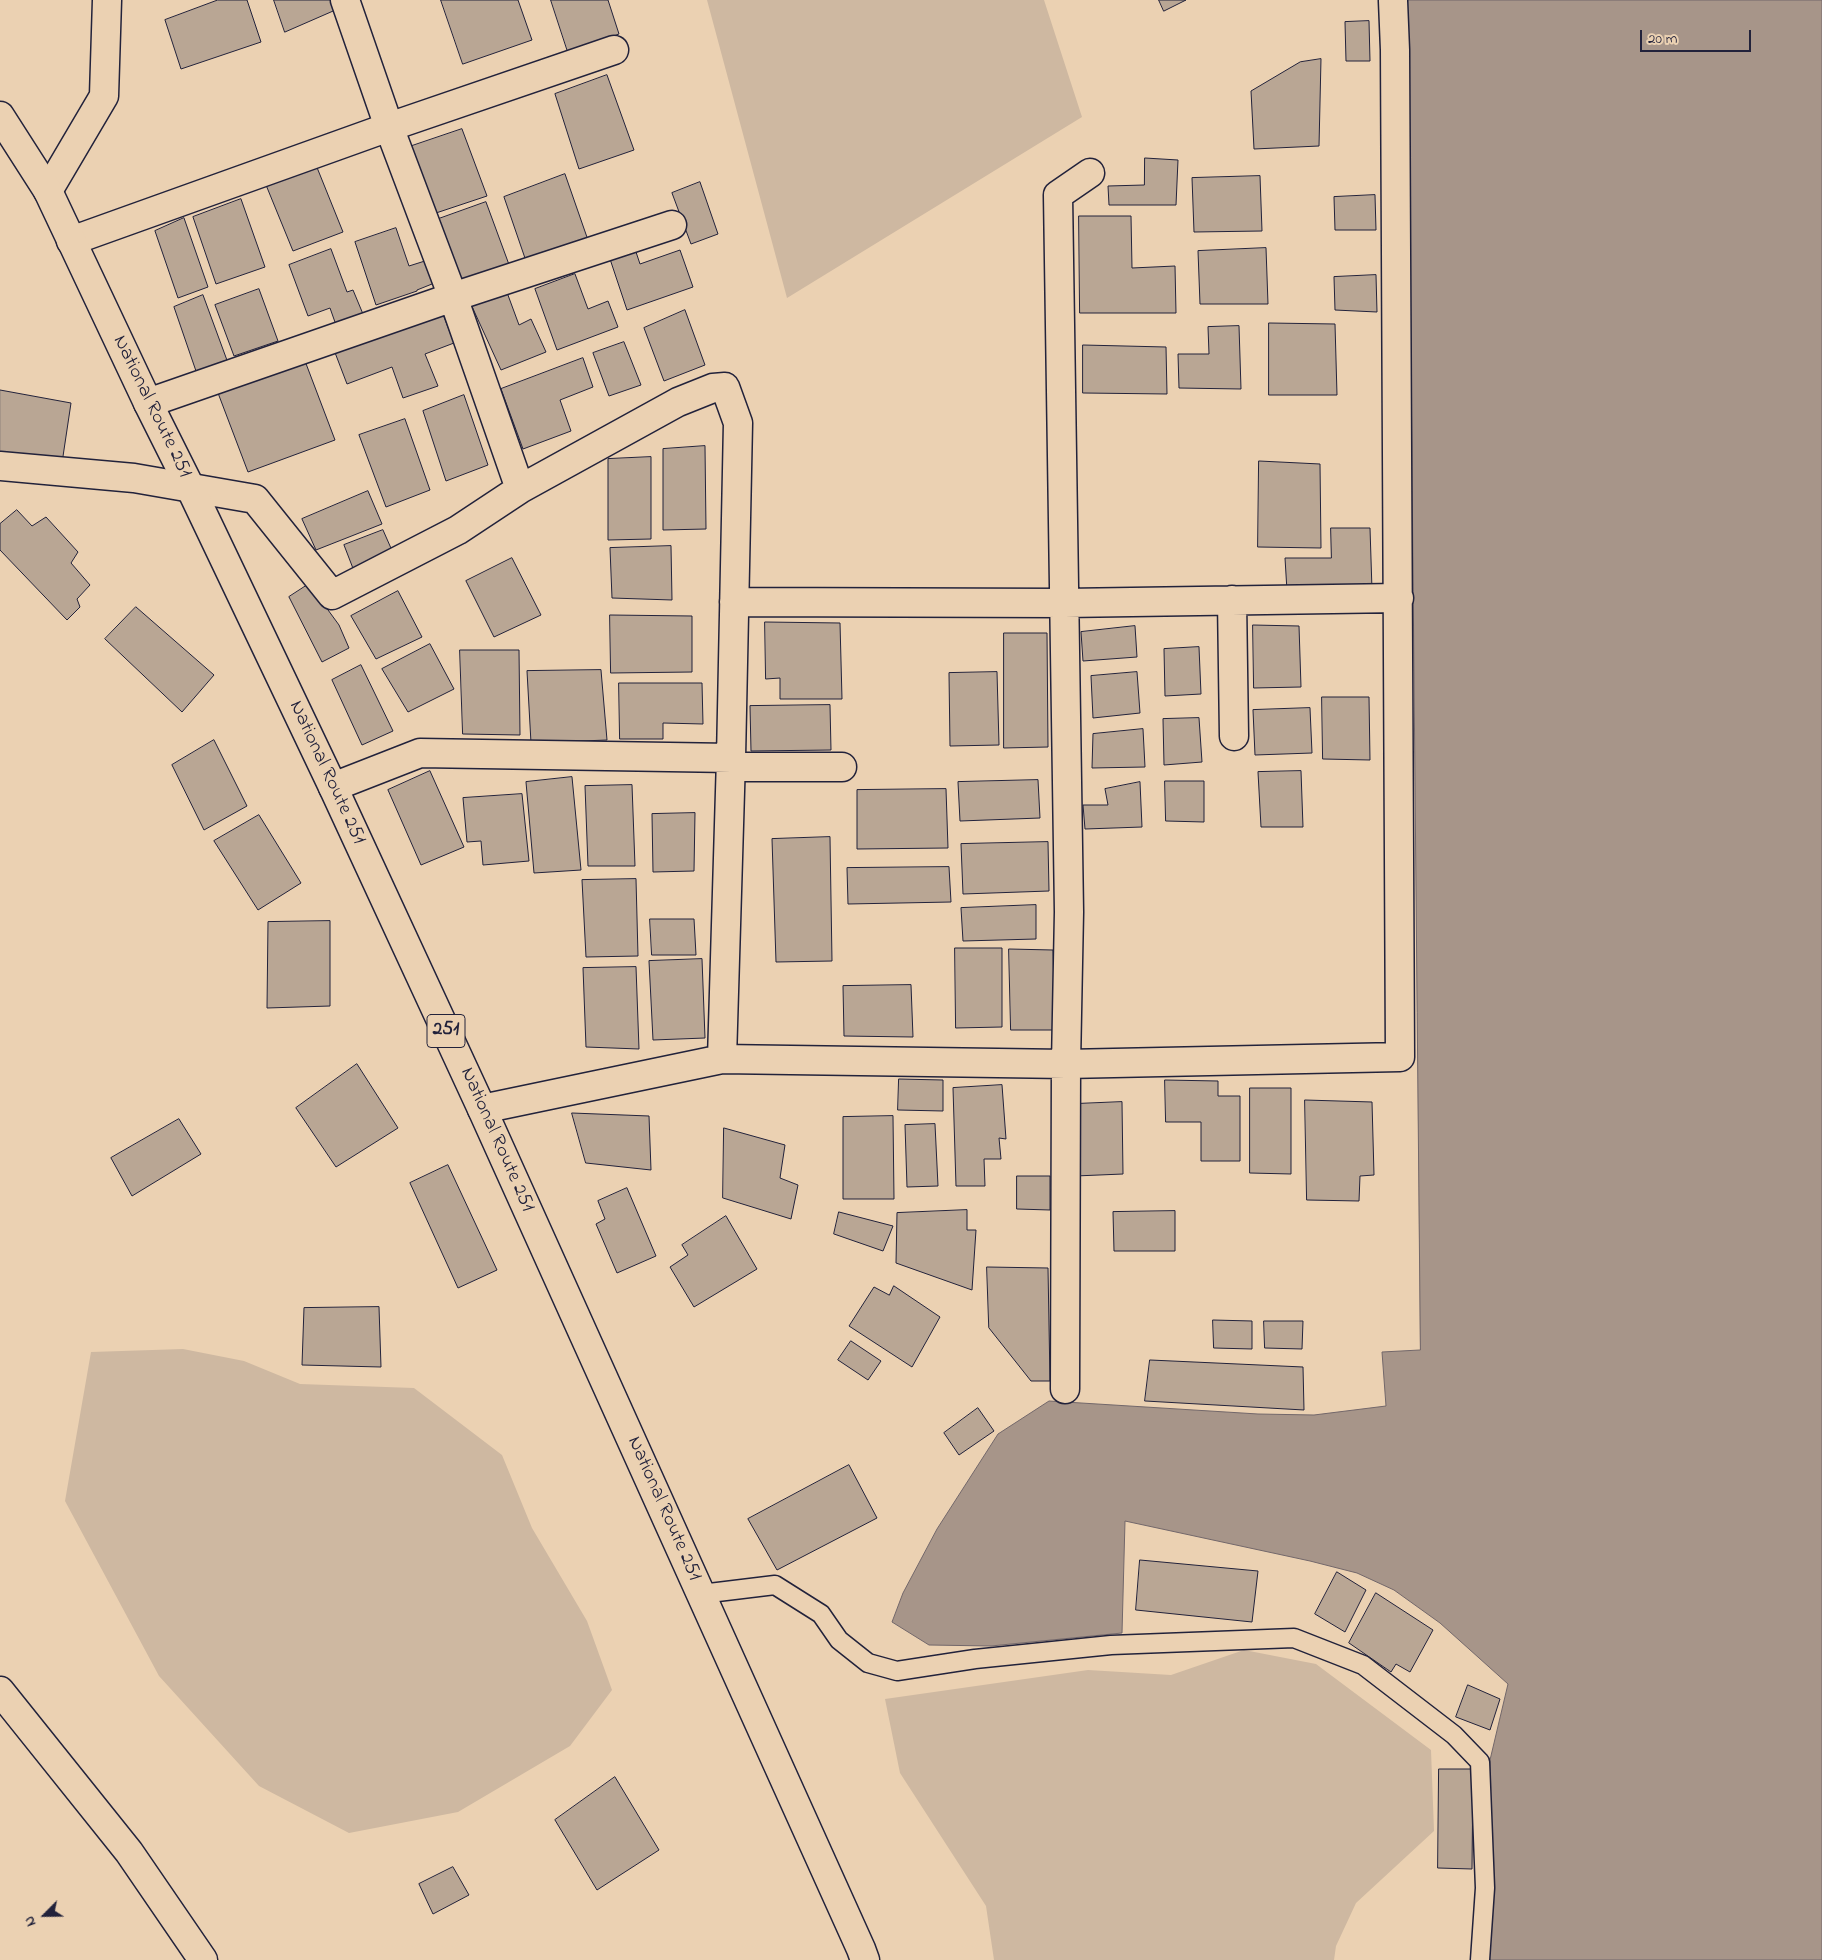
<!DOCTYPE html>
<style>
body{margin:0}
#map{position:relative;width:1822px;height:1960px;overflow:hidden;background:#ebd1b2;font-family:"Indie Flower",sans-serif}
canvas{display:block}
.north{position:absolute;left:20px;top:1890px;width:50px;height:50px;-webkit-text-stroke:4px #ebd1b2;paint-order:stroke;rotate:247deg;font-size:14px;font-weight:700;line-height:20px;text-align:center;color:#22223b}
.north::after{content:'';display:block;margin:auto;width:18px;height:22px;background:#22223b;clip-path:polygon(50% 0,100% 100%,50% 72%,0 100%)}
.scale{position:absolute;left:1640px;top:30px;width:111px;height:22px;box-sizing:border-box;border:2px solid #22223b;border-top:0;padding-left:6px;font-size:15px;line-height:18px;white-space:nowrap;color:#22223b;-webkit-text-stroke:4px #ebd1b2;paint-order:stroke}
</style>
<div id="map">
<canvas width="1822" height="1960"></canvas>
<div class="north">N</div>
<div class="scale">20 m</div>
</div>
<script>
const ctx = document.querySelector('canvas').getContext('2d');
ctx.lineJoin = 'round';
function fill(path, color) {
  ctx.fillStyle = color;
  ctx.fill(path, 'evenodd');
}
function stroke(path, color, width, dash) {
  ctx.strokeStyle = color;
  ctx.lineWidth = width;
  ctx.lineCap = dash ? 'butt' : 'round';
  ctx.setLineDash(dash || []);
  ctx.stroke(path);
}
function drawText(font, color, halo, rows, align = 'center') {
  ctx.font = font + ' "Indie Flower",sans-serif';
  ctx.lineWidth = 4;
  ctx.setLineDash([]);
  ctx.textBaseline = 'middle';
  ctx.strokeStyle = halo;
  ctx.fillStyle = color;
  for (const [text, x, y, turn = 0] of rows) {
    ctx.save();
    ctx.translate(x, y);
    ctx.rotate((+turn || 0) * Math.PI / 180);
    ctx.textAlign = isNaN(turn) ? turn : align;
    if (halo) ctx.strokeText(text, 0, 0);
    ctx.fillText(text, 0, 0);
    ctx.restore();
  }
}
const green = new Path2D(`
 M 707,0 L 1044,0 L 1082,117 L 787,298 Z
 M 183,1349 L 244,1361 L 300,1384 L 414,1388 L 502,1455 L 532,1528 L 587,1621 L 612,1690 L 570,1746 L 458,1812 L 349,1833 L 259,1786 L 159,1676 L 65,1501 L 91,1352 Z
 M 1244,1650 L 1316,1664 L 1431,1750 L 1434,1831 L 1356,1903 L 1336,1946 L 1334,1960 L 994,1960 L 986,1906 L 900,1773 L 885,1699 L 1088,1670 L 1171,1675 Z`);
const water = new Path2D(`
 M 1408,0 L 1822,0 L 1822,1960 L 1484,1960 L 1491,1871 L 1490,1760 L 1508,1684 L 1440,1623 L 1394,1590 L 1357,1573 L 1310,1561 L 1125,1521 L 1122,1633 L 991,1646 L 929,1645 L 892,1622 L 903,1593 L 937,1529 L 998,1434 L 1049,1401 L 1258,1414 L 1314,1415 L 1386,1406 L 1382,1352 L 1420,1350 Z`);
const building = new Path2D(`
 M 218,0 L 247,0 L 261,42 L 181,69 L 165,20 Z
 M 274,0 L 337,0 L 340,8 L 285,32 Z
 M 441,0 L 518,0 L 532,40 L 463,64 Z
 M 551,0 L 608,0 L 619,34 L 568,52 Z
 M 1159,0 L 1186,0 L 1164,11 Z
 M 1369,21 L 1370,61 L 1346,61 L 1345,22 Z
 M 1321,59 L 1319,146 L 1254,149 L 1251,91 L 1300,62 Z
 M 607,75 L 634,150 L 579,169 L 555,94 Z
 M 462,129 L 487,196 L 433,214 L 409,147 Z
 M 1145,158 L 1178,160 L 1176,205 L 1109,205 L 1108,186 L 1144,185 Z
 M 316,165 L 343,232 L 293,251 L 266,185 Z
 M 565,174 L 589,243 L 527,264 L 504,197 Z
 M 1260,176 L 1262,231 L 1194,232 L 1192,178 Z
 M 700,182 L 718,234 L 691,244 L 672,193 Z
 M 1375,195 L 1376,230 L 1335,230 L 1334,197 Z
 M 241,199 L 265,267 L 216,284 L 193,217 Z
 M 486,202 L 511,270 L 457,288 L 433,221 Z
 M 1079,216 L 1131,216 L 1132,268 L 1175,266 L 1176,313 L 1080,313 Z
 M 184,218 L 208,287 L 178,298 L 155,231 Z
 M 396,228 L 409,266 L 428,260 L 437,282 L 417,290 L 417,291 L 376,305 L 355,242 Z
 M 1266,248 L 1268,304 L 1200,304 L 1198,251 Z
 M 331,249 L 347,292 L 353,290 L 363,314 L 336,325 L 330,308 L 308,316 L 289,265 Z
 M 635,249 L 640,264 L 680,250 L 693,287 L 627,310 L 610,259 Z
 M 575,274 L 588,309 L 608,301 L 618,327 L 557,350 L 535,289 Z
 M 1376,275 L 1377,312 L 1335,310 L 1334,277 Z
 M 505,287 L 519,325 L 531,319 L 546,352 L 501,370 L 469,300 Z
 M 259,289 L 278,341 L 234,356 L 215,305 Z
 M 203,295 L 228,363 L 197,374 L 174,307 Z
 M 441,309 L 454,343 L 425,354 L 438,386 L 403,398 L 392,367 L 347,384 L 334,350 Z
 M 685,310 L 705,365 L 664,381 L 644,328 Z
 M 1269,323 L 1335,324 L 1337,395 L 1269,395 Z
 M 1239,326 L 1241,389 L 1179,388 L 1178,354 L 1209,354 L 1208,327 Z
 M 624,342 L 641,385 L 609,396 L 593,353 Z
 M 1083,345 L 1166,347 L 1167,394 L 1083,393 Z
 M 583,358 L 593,387 L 560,400 L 571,431 L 523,449 L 501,389 Z
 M 305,361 L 335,440 L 248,472 L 218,393 Z
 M 0,390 L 71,403 L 62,463 L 0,453 Z
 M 464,395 L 488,465 L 446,481 L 423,411 Z
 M 405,419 L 430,490 L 386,507 L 359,435 Z
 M 705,446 L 706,529 L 663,530 L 663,449 Z
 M 651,457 L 651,539 L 608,540 L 608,459 Z
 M 1259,461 L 1320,464 L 1321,548 L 1258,547 Z
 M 368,491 L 382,524 L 316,550 L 302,519 Z
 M 17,510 L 32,526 L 46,517 L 78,552 L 71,563 L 90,585 L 77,599 L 80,607 L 67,620 L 0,550 L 0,524 Z
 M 1331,528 L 1370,528 L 1372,590 L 1287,591 L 1285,558 L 1331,558 Z
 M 383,530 L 394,555 L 354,571 L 344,545 Z
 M 671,546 L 672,600 L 612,598 L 610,548 Z
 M 512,558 L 541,615 L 494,637 L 466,581 Z
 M 309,584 L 339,625 L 349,648 L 322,662 L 289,597 Z
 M 398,591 L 422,637 L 376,659 L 351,616 Z
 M 136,607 L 214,675 L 182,712 L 105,639 Z
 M 610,615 L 692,616 L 692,672 L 611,673 Z
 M 765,622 L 840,623 L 842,699 L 780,699 L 780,678 L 766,679 Z
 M 1253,625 L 1299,626 L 1301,687 L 1254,688 Z
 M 1135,626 L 1137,657 L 1083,661 L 1081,632 Z
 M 1004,633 L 1047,633 L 1048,747 L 1004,748 Z
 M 430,644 L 454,689 L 408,712 L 382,669 Z
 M 1199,647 L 1201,694 L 1165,696 L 1164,649 Z
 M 460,650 L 519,650 L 520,735 L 463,734 Z
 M 361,665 L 393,731 L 362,745 L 332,680 Z
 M 601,670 L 607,740 L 531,743 L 527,671 Z
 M 997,672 L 999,745 L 950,746 L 949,673 Z
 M 1137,672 L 1140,713 L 1093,718 L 1091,676 Z
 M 619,683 L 702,683 L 703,724 L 663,723 L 663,739 L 620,739 Z
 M 1322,697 L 1369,697 L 1370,760 L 1323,759 Z
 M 830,705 L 831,750 L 751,751 L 750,706 Z
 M 1310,708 L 1312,753 L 1255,755 L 1253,710 Z
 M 1199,718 L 1202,762 L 1164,765 L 1163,719 Z
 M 1143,729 L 1145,767 L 1092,768 L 1093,734 Z
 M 214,740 L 247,806 L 204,830 L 172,765 Z
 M 430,771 L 464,847 L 421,865 L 388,790 Z
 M 1301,771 L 1303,827 L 1261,827 L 1258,772 Z
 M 572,777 L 581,870 L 534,873 L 526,782 Z
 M 1038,780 L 1040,818 L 960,821 L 958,782 Z
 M 1165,781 L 1204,781 L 1204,822 L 1166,821 Z
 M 1140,782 L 1142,827 L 1085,829 L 1083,805 L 1108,805 L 1105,789 Z
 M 632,785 L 635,866 L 588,866 L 585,786 Z
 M 946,789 L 948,848 L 857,849 L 857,790 Z
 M 522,794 L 529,861 L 483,865 L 481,841 L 467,842 L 463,798 Z
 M 695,813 L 694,871 L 653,872 L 652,814 Z
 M 259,815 L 301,883 L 258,910 L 214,841 Z
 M 830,837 L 832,961 L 776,962 L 772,839 Z
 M 1048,842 L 1049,891 L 963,894 L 961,844 Z
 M 949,867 L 951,902 L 848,904 L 847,868 Z
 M 636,879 L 638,956 L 586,957 L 582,880 Z
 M 1036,905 L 1036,939 L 963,941 L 961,908 Z
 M 650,919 L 694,919 L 696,955 L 652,955 Z
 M 330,921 L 330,1006 L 267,1008 L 268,922 Z
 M 955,948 L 1002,948 L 1002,1027 L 956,1028 Z
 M 1009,949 L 1053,950 L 1055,1030 L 1011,1030 Z
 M 702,959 L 705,1038 L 653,1040 L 649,961 Z
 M 636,967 L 639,1049 L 586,1047 L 583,968 Z
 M 911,985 L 913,1037 L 844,1036 L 843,986 Z
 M 357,1064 L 398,1128 L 336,1167 L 296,1108 Z
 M 899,1079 L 943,1080 L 943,1111 L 898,1110 Z
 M 1165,1080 L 1218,1081 L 1218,1096 L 1240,1096 L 1240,1161 L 1201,1161 L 1201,1122 L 1166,1122 Z
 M 1002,1085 L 1006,1139 L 999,1138 L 1001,1159 L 984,1159 L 985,1186 L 956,1186 L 953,1088 Z
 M 1250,1088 L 1291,1088 L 1291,1174 L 1250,1173 Z
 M 1305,1100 L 1372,1102 L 1374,1175 L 1360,1176 L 1359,1201 L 1307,1200 Z
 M 1122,1102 L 1123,1174 L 1075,1176 L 1075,1104 Z
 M 572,1113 L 649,1116 L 651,1170 L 586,1163 Z
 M 893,1116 L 894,1199 L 843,1199 L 843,1117 Z
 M 179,1119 L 201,1154 L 132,1196 L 111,1158 Z
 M 935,1124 L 938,1186 L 907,1187 L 905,1125 Z
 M 724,1128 L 785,1145 L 780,1178 L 798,1185 L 791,1219 L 723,1198 Z
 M 448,1165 L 497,1270 L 458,1288 L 410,1183 Z
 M 1017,1176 L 1050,1176 L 1050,1210 L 1017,1209 Z
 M 627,1188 L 656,1256 L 617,1273 L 596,1224 L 605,1219 L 598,1201 Z
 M 967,1210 L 967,1230 L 976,1230 L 972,1290 L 896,1263 L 897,1213 Z
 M 1175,1211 L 1175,1251 L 1114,1251 L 1113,1212 Z
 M 839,1212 L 893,1226 L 883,1251 L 834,1234 Z
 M 726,1216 L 757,1269 L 694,1307 L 670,1267 L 688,1255 L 682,1245 Z
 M 987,1267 L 1048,1268 L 1050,1381 L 1031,1381 L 989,1328 Z
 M 894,1286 L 940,1317 L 912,1367 L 849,1326 L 874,1287 L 889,1295 Z
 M 379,1307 L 381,1367 L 302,1365 L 304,1308 Z
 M 1213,1320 L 1252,1321 L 1252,1349 L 1214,1348 Z
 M 1264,1321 L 1303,1321 L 1302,1349 L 1265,1348 Z
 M 851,1341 L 881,1361 L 868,1380 L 838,1360 Z
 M 1150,1360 L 1303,1367 L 1304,1410 L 1145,1401 Z
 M 978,1408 L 994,1431 L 959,1455 L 944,1433 Z
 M 849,1465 L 877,1518 L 777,1570 L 748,1519 Z
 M 1140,1560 L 1258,1571 L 1252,1622 L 1136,1610 Z
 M 1337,1572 L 1366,1590 L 1345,1632 L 1315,1614 Z
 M 1376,1593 L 1433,1630 L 1410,1672 L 1396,1664 L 1391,1672 L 1349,1643 Z
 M 1468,1685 L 1500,1699 L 1490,1730 L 1456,1717 Z
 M 1439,1769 L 1473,1769 L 1472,1869 L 1438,1868 Z
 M 615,1777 L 659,1850 L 597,1890 L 555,1820 Z
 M 453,1867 L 469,1895 L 433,1914 L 419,1884 Z`);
const lane = new Path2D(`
 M 701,1594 L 775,1585 L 821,1614 L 839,1640 L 868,1663 L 897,1671 L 975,1659 L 1111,1645 L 1294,1638 L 1363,1665 L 1454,1735 L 1480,1762 L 1485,1888 L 1480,1960`);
const street = new Path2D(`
 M 345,0 L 389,127 L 453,297 L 520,489
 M 71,241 L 389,127 L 614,50
 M 148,403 L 453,297 L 672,225
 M 0,466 L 134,478 L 255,499 L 332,595 L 458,530 L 520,489 L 678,402 L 713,388 L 725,387 L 738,423 L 731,758 L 722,1059
 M 1232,600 L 1234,736
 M 734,602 L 1065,603 L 1399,598
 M 731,767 L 842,767
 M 333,787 L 420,753 L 731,758
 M 482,1109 L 722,1059 L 1066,1064 L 1400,1057 L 1395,50 L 1393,1
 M 1065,1389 L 1066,1064 L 1069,912 L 1058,195 L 1090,173`);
const secondary = new Path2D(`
 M 48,191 L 104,96 L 107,0
 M 0,1691 L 129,1852 L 203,1960`);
const highway = new Path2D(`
 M 0,116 L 48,191 L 148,403 L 190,487 L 333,787 L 482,1109 L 861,1949 L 865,1960`);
const shields = [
 [446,1031,38]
];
const shieldNames = [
 ["251",446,1031]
];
const streetNames = [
 ["National Route 251",151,407,64],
 ["National Route 251",326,773,65],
 ["National Route 251",496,1140,66],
 ["National Route 251",663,1509,66]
];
fill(green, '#ceb8a1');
fill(water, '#a79589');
stroke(water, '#72676a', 1);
fill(building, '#b9a694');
stroke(building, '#22223b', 1);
stroke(lane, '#22223b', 21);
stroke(street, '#22223b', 31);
stroke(secondary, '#22223b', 31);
stroke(highway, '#22223b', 31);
stroke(lane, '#ebd1b2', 18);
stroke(street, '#ebd1b2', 28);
stroke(secondary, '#ebd1b2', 28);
stroke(highway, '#ebd1b2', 28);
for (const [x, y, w] of shields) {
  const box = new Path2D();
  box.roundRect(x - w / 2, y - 16.5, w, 33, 4);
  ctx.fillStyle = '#ebd1b2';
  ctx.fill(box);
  stroke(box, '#22223b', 1);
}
drawText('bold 19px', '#22223b', null, shieldNames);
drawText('20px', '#22223b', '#ebd1b2', streetNames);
</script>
